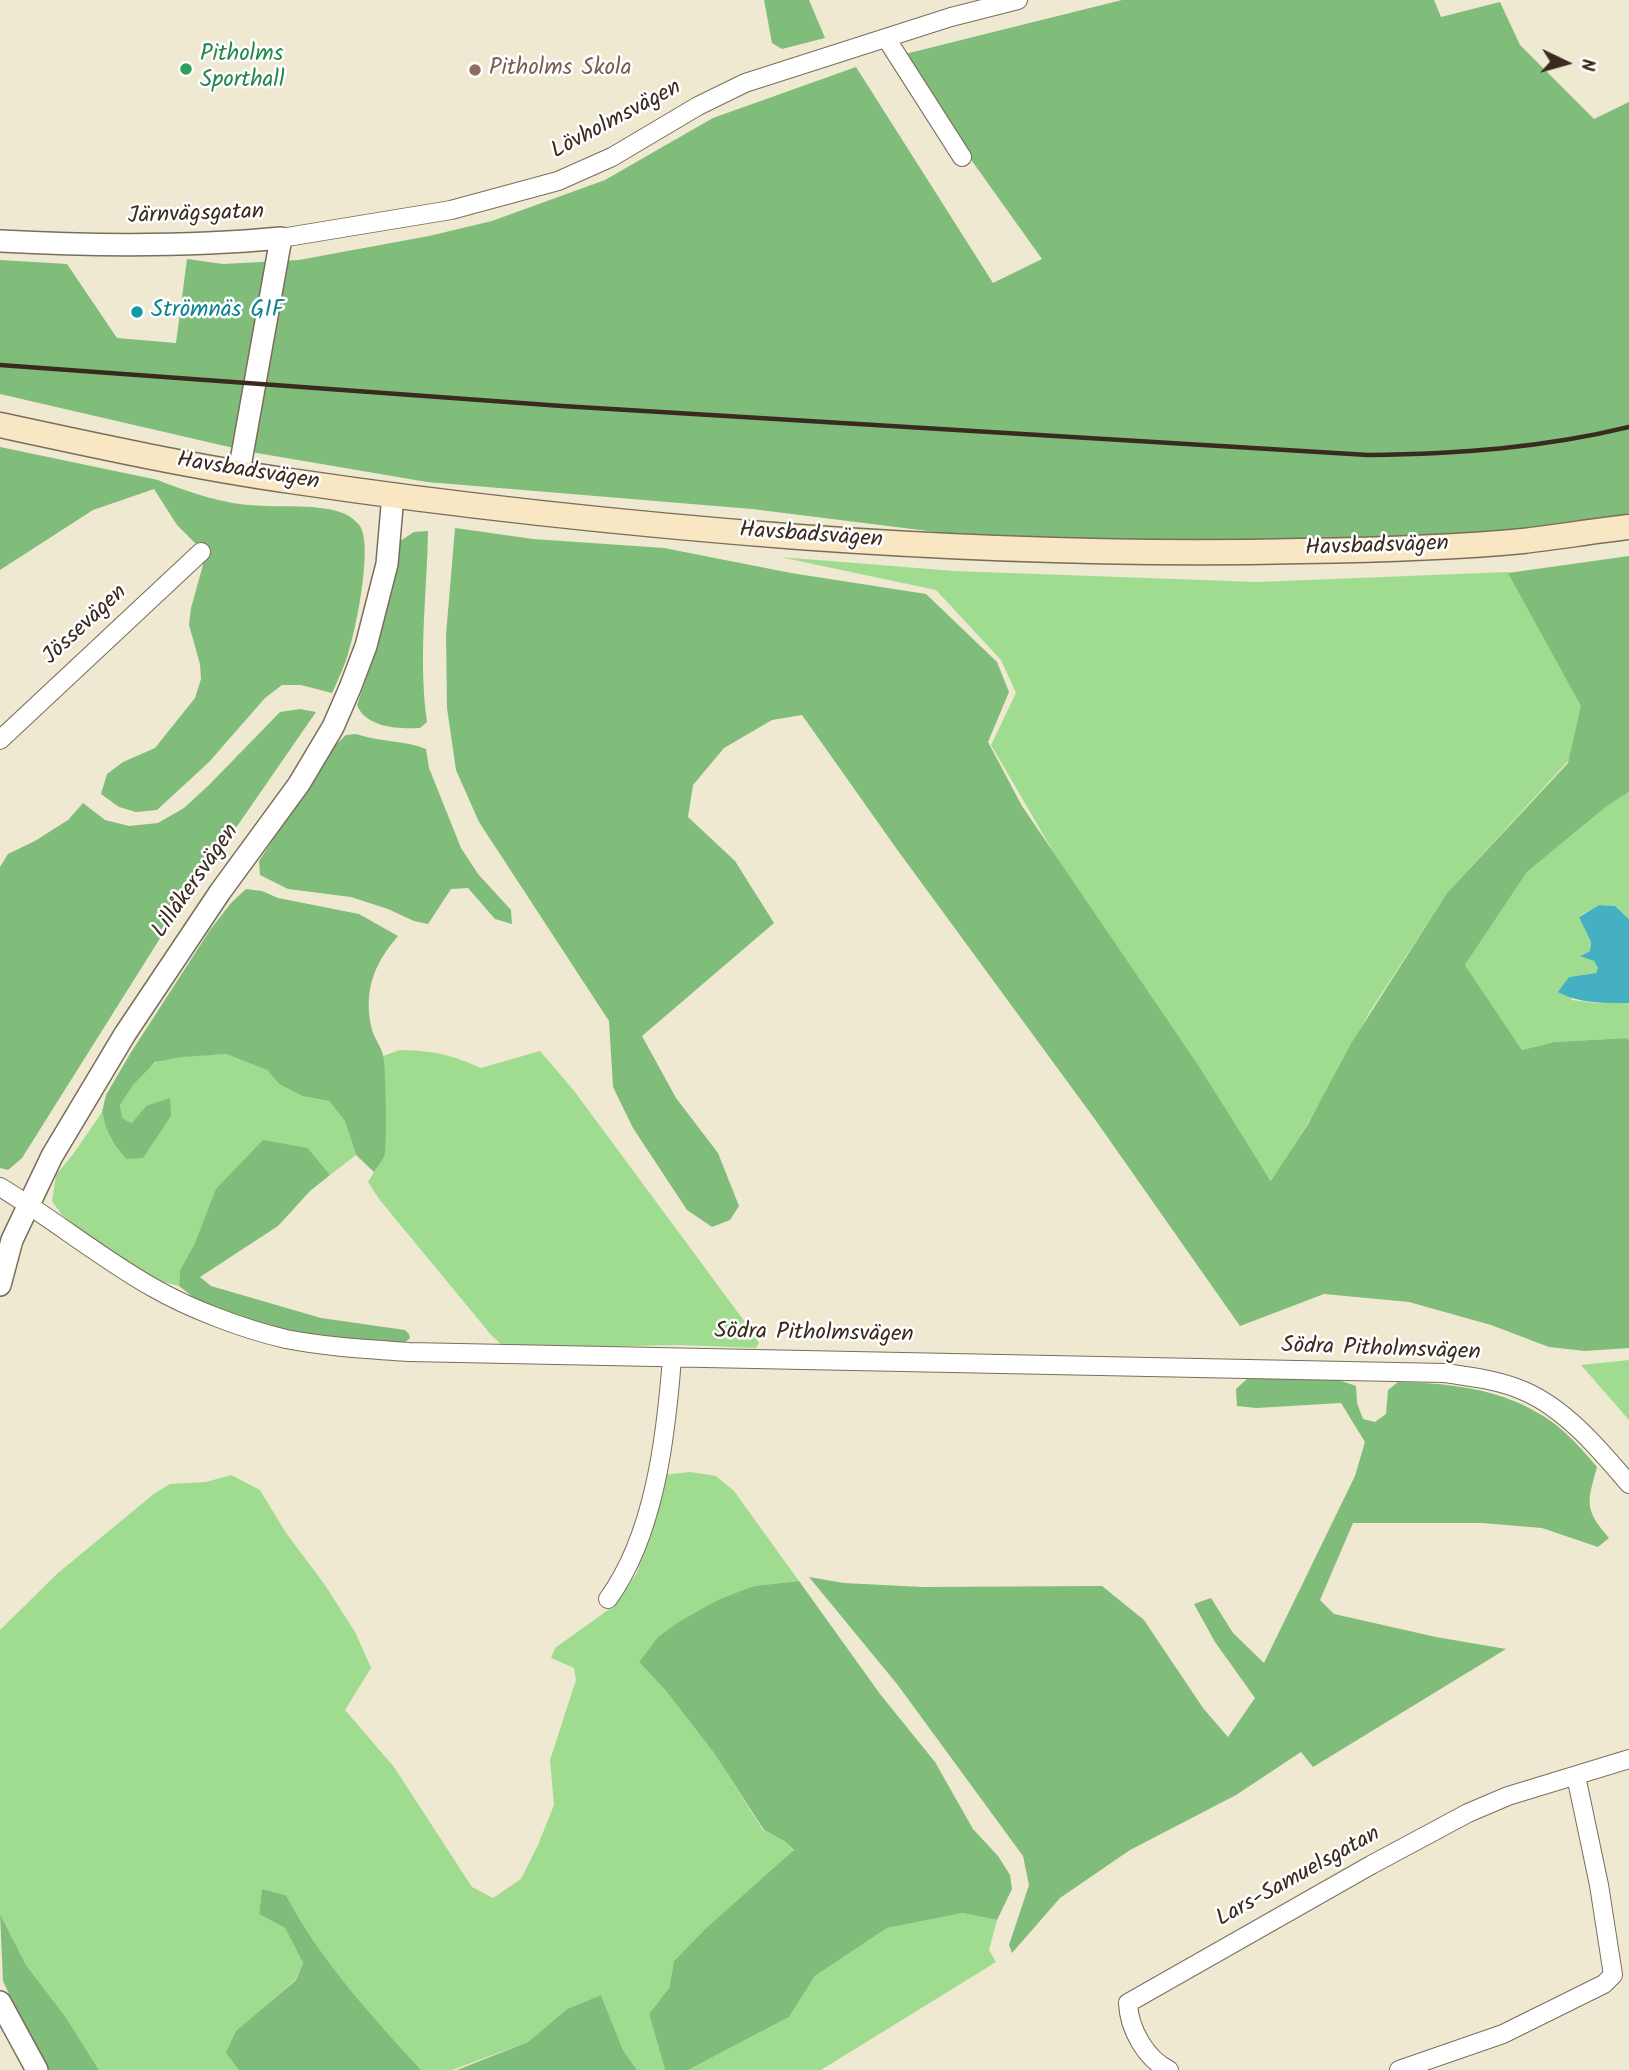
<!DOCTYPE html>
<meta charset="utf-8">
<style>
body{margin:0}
#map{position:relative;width:1629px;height:2070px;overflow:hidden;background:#eee9d0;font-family:Kalam,sans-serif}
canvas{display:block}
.north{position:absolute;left:1531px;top:28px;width:70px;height:70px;-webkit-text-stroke:5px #fff;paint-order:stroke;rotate:95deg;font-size:19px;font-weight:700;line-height:28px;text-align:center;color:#3b2a1e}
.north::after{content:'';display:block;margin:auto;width:24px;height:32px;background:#3b2a1e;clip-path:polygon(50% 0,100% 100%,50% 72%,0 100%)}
</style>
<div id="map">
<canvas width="1629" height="2070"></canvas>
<div class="north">N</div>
</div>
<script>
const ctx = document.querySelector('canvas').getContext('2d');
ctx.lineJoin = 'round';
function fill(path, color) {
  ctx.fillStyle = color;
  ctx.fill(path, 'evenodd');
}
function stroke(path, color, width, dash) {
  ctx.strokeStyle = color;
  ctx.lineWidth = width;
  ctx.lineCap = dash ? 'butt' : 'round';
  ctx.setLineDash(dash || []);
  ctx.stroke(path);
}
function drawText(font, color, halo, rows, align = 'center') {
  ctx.font = font + ' Kalam,sans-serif';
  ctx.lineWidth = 5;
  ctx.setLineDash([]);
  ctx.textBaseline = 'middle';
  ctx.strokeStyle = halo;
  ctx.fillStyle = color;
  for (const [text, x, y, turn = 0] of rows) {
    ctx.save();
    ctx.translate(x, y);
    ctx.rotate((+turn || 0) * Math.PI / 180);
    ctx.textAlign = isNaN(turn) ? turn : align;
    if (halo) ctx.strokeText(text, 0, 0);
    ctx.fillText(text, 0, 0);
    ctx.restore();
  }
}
const green = new Path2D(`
 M 780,557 L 954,571 L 1257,582 L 1508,572 L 1582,705 L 1569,760 L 1447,893 L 1369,1013 L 1326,1093 L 1272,1182 L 1196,1063 L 1054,853 L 991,745 L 1016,693 L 1001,660 L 936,590 Z
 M 1629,792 L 1629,919 L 1615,906 L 1599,905 L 1579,916 L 1591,942 L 1590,951 L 1581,955 L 1594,961 L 1598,968 L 1596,973 L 1569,977 L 1572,1000 L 1596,1003 L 1629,1003 L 1629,1041 L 1627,1038 L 1554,1042 L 1522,1050 L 1465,965 L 1527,872 L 1607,806 Z
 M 400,1050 C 434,1051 450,1054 481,1068 L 540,1051 L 575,1092 L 753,1333 L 759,1343 L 756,1348 L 679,1345 L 542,1348 L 503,1346 L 492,1336 L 379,1199 L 368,1182 L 385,1154 L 383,1056 Z
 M 226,1054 L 267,1070 L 279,1084 L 302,1096 L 329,1101 L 345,1121 L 356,1155 L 330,1175 L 308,1148 L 195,1243 L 180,1270 L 179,1286 L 156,1280 L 88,1236 L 62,1215 L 52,1201 L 56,1175 L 74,1153 L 102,1112 L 114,1144 L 126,1159 L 146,1106 L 133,1123 L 121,1118 L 120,1105 C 129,1091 140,1071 155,1063 C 168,1055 210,1055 226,1054 Z
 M 1629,1360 L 1629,1420 L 1581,1365 Z
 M 690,1472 L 716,1476 L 734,1491 L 799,1581 L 754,1586 L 680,1621 L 659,1637 L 639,1662 L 666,1691 L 714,1753 L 763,1830 L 784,1841 L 794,1851 L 705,1929 L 674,1961 L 669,1988 L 649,2014 L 665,2070 L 637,2070 L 623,2050 L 601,1995 L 567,2009 L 528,2042 L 452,2070 L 421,2070 C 372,2016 320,1960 286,1895 L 262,1889 L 259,1914 L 285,1928 L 303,1963 L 296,1979 L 236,2032 L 239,2070 L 99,2070 L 65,2016 L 26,1965 L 0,1914 L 0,1630 L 58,1573 L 155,1493 L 170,1484 L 206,1482 L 231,1475 L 260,1490 L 286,1533 L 325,1585 L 355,1632 L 371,1668 L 345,1710 L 394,1767 L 472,1887 L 493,1898 L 521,1879 L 538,1845 L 554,1805 L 550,1760 L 576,1680 L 574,1668 L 551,1658 L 555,1648 L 615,1605 L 637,1573 L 664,1475 Z
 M 963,1913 L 997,1920 L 989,1950 L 996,1962 L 821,2070 L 688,2070 L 789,2017 L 815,1976 L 887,1928 Z`);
const forest = new Path2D(`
 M 764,0 L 809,0 L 825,38 L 782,49 L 772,43 Z
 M 1122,0 L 1434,0 L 1441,17 L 1500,2 L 1520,45 L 1594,119 L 1629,102 L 1629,519 L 1462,537 L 1024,543 L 752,509 L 427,482 L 251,452 L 0,394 L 0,260 L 67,264 L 117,338 L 176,343 L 187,259 L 223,264 L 299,260 L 429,236 L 492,221 L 605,180 L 713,118 L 856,67 L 993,283 L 1042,259 L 897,56 Z
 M 0,447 L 158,480 C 182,490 224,504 250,505 C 278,508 320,503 345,514 C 350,516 359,523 361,528 C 372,550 356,630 348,654 C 344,667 338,680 332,693 L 301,685 L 282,685 L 265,698 L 209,762 L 157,810 L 136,812 L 119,807 L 101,794 L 107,774 L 123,762 L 155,748 L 195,698 L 201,679 L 200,664 L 189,625 L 191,608 L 203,565 L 196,544 L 177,525 L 154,489 L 93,510 L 0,570 Z
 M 455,528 L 533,539 L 664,548 L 791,573 L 926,594 L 997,662 L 1009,692 L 988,742 L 1022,806 L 1198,1065 L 1271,1181 L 1308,1124 L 1352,1042 L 1447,893 L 1568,763 L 1581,706 L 1508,573 L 1629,556 L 1629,792 L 1607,806 L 1527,872 L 1465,965 L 1522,1050 L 1554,1042 L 1627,1038 L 1629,1041 L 1629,1348 L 1585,1351 L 1549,1347 L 1491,1325 L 1409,1302 L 1324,1294 L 1240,1326 L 1094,1118 L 896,848 L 802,715 L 772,720 L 724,748 L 693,785 L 688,817 L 735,861 L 774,923 L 642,1036 L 676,1098 L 718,1153 L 739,1206 L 730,1220 L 712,1227 L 687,1210 L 633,1128 L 613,1087 L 609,1021 L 479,822 L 456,770 L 447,708 L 446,635 Z
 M 428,531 C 427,594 418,658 427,722 L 420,728 C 399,729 366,728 357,705 L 377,648 L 389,565 L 397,543 L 414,532 Z
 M 300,709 L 316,712 L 164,932 L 22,1158 L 8,1170 L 0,1168 L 0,867 L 8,854 L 35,841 L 68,820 L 83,803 L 105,820 L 129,826 L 158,823 L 184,808 L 209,785 L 280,712 Z
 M 356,734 C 379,742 404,740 426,749 L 429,768 L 461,848 L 478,874 L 511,910 L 512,924 L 495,919 L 468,888 L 451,889 L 428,924 L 414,921 L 388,909 L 351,897 L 288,889 L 260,875 L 259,861 L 332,748 L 346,735 Z
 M 246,889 L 262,891 L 278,898 L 359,914 L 398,936 C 373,965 363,992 372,1030 C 375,1039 381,1047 383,1055 C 386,1066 387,1143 385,1153 C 384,1159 378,1166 374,1172 L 356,1155 L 345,1121 L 329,1101 L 302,1096 L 279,1084 L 267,1070 L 226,1054 L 182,1057 L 155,1062 L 133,1085 L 120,1105 L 122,1118 L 132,1123 L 146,1106 L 170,1098 L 171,1116 L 143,1158 L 126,1159 L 114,1144 L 106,1127 L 102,1112 L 106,1095 L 130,1054 L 210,930 L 231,903 Z
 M 263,1140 L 308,1148 L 330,1175 L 310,1191 L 278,1226 L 200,1277 L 211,1286 L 321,1318 L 405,1330 L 409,1334 L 410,1338 L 404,1343 C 339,1339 265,1333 205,1305 C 196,1300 187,1292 179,1286 L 180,1270 L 195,1243 L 216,1189 Z
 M 1249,1377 L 1288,1379 L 1333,1378 L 1356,1386 L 1357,1403 L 1363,1419 L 1375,1422 L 1386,1414 L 1388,1390 L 1398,1382 C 1445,1383 1497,1388 1538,1413 C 1562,1426 1580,1447 1597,1467 C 1587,1503 1584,1509 1609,1538 L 1598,1547 L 1542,1528 L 1482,1523 L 1353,1523 L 1320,1600 L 1334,1614 L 1436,1637 L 1506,1649 L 1313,1767 L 1301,1752 L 1236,1795 L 1130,1850 L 1060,1898 L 1012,1953 L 1009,1945 L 1029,1885 L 1023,1856 L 897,1684 L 809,1577 L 844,1583 L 922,1587 L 1102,1586 L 1144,1620 L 1203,1708 L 1228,1737 L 1255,1698 L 1215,1642 L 1194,1604 L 1211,1598 L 1233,1633 L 1264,1663 L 1355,1476 L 1365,1442 L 1341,1403 L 1256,1408 L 1237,1406 L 1236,1389 Z
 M 799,1581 L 880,1694 L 935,1762 L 973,1829 L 998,1856 L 1010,1875 L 1012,1889 L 997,1920 L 963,1913 L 887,1928 L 815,1976 L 789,2017 L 688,2070 L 665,2070 L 649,2014 L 669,1988 L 674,1961 L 705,1929 L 794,1850 L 784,1841 L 764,1830 L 714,1753 L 666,1691 L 639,1662 L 658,1637 L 680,1621 L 718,1600 L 754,1586 Z
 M 262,1889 L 286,1895 C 320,1960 372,2016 421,2070 L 239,2070 L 226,2053 L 236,2031 L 296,1980 L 303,1963 L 285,1928 L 259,1914 Z
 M 0,1914 L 26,1965 L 65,2016 L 99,2070 L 44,2070 L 3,1981 Z
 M 601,1995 L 623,2050 L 637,2070 L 457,2070 L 528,2042 L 567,2009 Z`);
const water = new Path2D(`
 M 1599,905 L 1615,906 L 1629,919 L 1629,1003 C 1604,1003 1580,1004 1558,992 L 1569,977 L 1596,973 L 1598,968 L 1594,961 L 1580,956 L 1590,951 L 1591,942 L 1579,917 Z`);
const minor = new Path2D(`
 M 886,38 L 962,157
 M 281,238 L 451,210 L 558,181 L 612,157 L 698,106 L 745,83 L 951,17 L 1018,0
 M 0,740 L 201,552
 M 0,1187 C 52,1218 99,1257 152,1287 C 190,1309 243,1329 286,1339 C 326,1347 368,1349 409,1352 L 1445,1373 C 1472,1377 1499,1380 1524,1391 C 1566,1409 1600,1450 1629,1484
 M 608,1599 C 655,1534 666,1436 672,1358
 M 1169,2070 C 1146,2059 1129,2029 1128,2003 L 1371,1865 L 1468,1813 L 1508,1796 L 1629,1759
 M 1399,2070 L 1503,2034 L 1604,1984 L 1613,1975 L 1599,1885 L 1576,1776`);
const tertiary = new Path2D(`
 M 0,241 C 94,246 187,247 281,238 L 239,472
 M 0,1285 L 12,1240 L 52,1156 L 125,1034 L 220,892 L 299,784 L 333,727 L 350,688 L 366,646 L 387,564 L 393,495
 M 0,2002 L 37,2070`);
const secondary = new Path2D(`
 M 0,425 C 97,446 193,467 291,481 C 459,506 629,524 799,537 C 966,549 1133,555 1301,551 C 1375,550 1449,548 1523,541 C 1558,537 1594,531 1629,527`);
const rail = new Path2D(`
 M 0,365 L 562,406 L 1368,455 C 1457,454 1543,448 1629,427`);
const markers = [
 [186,69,7,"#2e9e5b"],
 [475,70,7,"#8d6e63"],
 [137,312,7,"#0f9aa8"]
];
const leisureNames = [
 ["Pitholms",200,56],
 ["Sporthall",200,82]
];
const educationNames = [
 ["Pitholms Skola",489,70]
];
const streetNames = [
 ["Lövholmsvägen",617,121,-28],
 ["Järnvägsgatan",196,216,-2],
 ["Havsbadsvägen",248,473,9],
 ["Havsbadsvägen",811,537,4],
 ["Havsbadsvägen",1377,548,-2],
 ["Jössevägen",86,626,-43],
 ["Lillåkersvägen",197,882,-55],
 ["Södra Pitholmsvägen",814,1335,1],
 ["Södra Pitholmsvägen",1381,1351,2],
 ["Lars-Samuelsgatan",1299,1878,-29]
];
const cultureNames = [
 ["Strömnäs GIF",151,312]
];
fill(green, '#a0dc90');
fill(forest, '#80bc7a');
fill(water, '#44b0c1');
stroke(minor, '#7a6d5c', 20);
stroke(tertiary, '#7a6d5c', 24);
stroke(secondary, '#7a6d5c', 27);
stroke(minor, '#fff', 18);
stroke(tertiary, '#fff', 21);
stroke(secondary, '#f9e7c3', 24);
stroke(rail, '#3b2a1e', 4.5);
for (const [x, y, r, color] of markers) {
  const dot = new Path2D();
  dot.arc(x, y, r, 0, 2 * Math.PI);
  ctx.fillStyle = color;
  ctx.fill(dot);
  stroke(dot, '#fff', 2.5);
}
drawText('23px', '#27864d', '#fff', leisureNames, 'left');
drawText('23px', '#785e54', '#fff', educationNames, 'left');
drawText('23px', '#3b2a1e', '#fff', streetNames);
drawText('23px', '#0d838f', '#fff', cultureNames, 'left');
</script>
